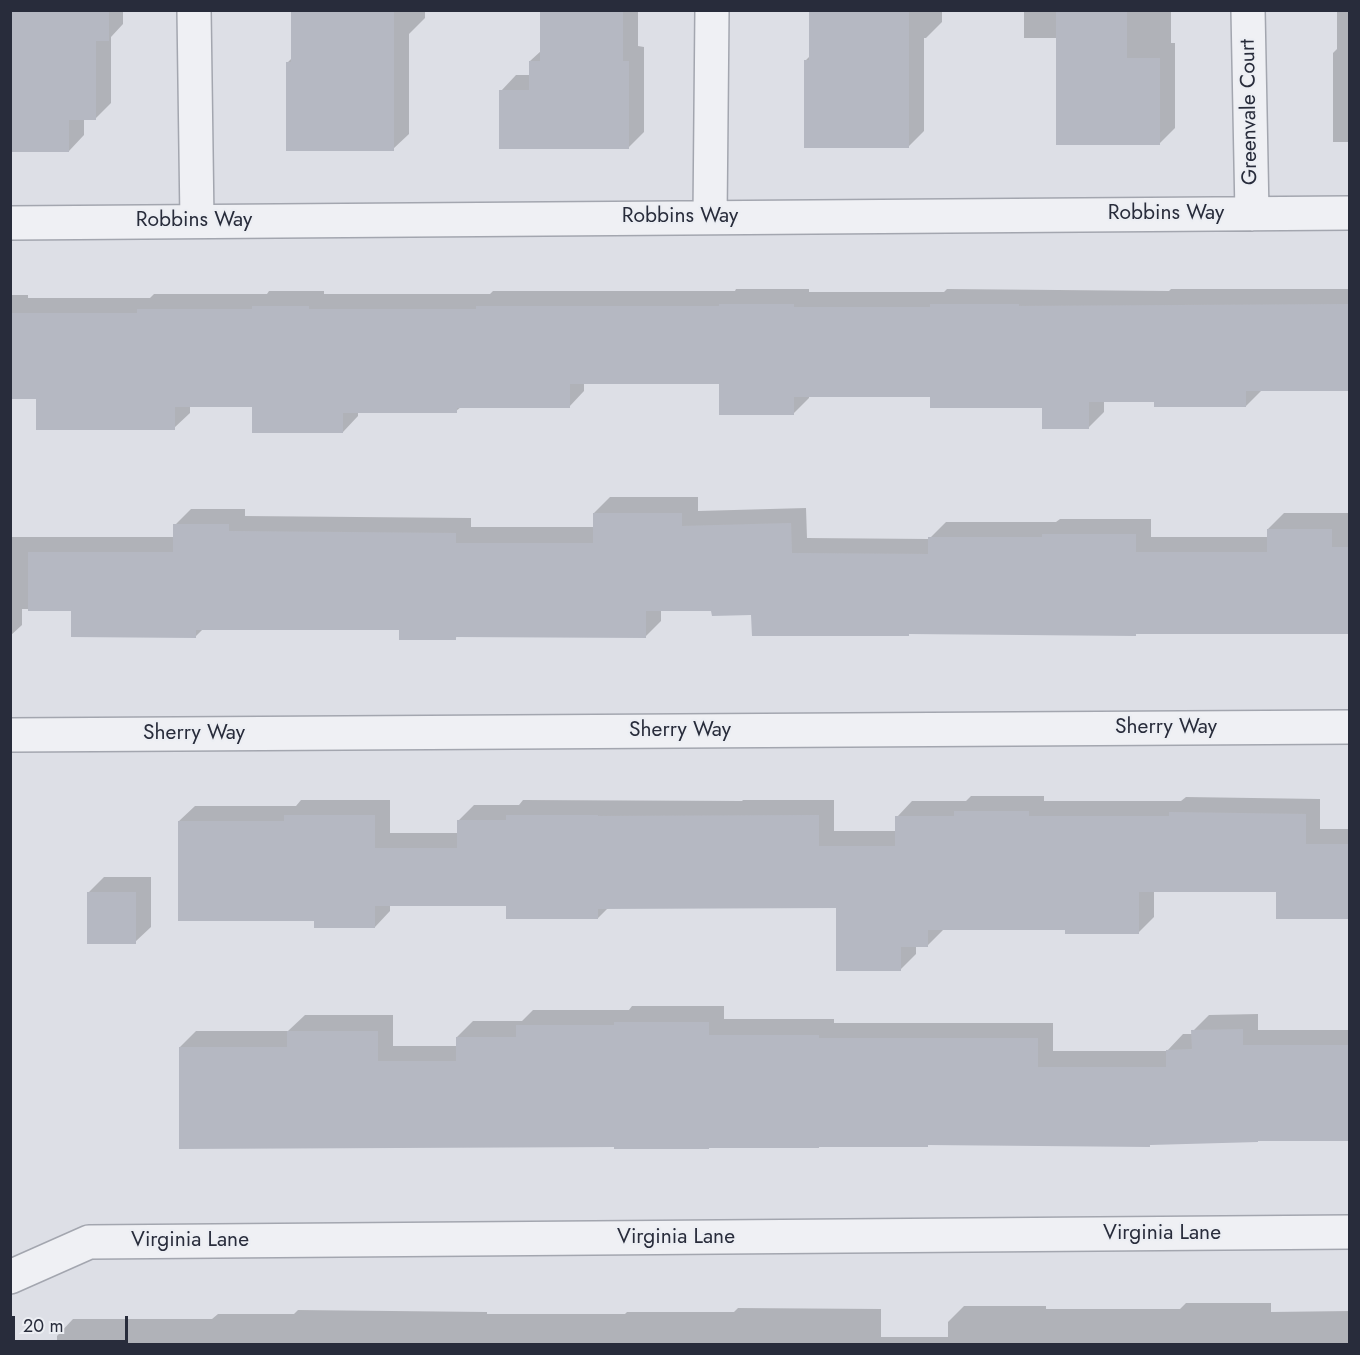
<!DOCTYPE html>
<style>
body{margin:0}
#map{position:relative;width:1360px;height:1355px;overflow:hidden;background:#dddfe6;font-family:Jost,sans-serif}
canvas{display:block}
.frame{position:absolute;inset:0;border:12px solid #282c3b;pointer-events:none}
.scale{position:absolute;left:12px;top:1316px;width:116px;height:27px;box-sizing:border-box;border:3px solid #282c3b;border-top:0;padding-left:8px;font-size:18px;line-height:21px;white-space:nowrap;color:#282c3b;-webkit-text-stroke:4px #eceef3;paint-order:stroke}
</style>
<div id="map">
<canvas width="1360" height="1355"></canvas>
<div class="frame"></div>
<div class="scale">20 m</div>
</div>
<script>
const ctx = document.querySelector('canvas').getContext('2d');
ctx.lineJoin = 'round';
function fill(path, color) {
  ctx.fillStyle = color;
  ctx.fill(path, 'evenodd');
}
function stroke(path, color, width, dash) {
  ctx.strokeStyle = color;
  ctx.lineWidth = width;
  ctx.lineCap = dash ? 'butt' : 'round';
  ctx.setLineDash(dash || []);
  ctx.stroke(path);
}
function drawText(font, color, halo, rows, align = 'center') {
  ctx.font = font + ' Jost,sans-serif';
  ctx.lineWidth = 4.5;
  ctx.setLineDash([]);
  ctx.textBaseline = 'middle';
  ctx.strokeStyle = halo;
  ctx.fillStyle = color;
  for (const [text, x, y, turn = 0] of rows) {
    ctx.save();
    ctx.translate(x, y);
    ctx.rotate((+turn || 0) * Math.PI / 180);
    ctx.textAlign = isNaN(turn) ? turn : align;
    if (halo) ctx.strokeText(text, 0, 0);
    ctx.fillText(text, 0, 0);
    ctx.restore();
  }
}
const shadow = new Path2D(`
 M 10,10 L 123,10 L 123,24 L 111,37 L 111,103 L 95,119 L 84,119 L 84,135 L 69,151 Z
 M 293,10 L 425,10 L 425,18 L 409,34 L 409,134 L 393,149 L 287,63 L 293,57 Z
 M 541,10 L 638,10 L 638,46 L 644,47 L 644,132 L 628,148 L 501,91 L 516,75 L 530,75 L 530,61 L 541,51 Z
 M 810,10 L 942,10 L 942,22 L 926,38 L 924,38 L 924,131 L 909,146 L 806,60 L 810,56 Z
 M 1024,10 L 1171,10 L 1171,43 L 1175,43 L 1175,128 L 1159,144 L 1058,38 L 1024,38 Z
 M 1337,10 L 1350,10 L 1350,142 L 1333,142 L 1333,53 L 1337,49 Z
 M 736,289 L 809,289 L 809,292 L 944,292 L 947,289 L 1169,291 L 1171,289 L 1350,289 L 1350,390 L 1262,390 L 1246,406 L 1156,401 L 1104,401 L 1104,412 L 1089,427 L 1044,407 L 931,396 L 809,396 L 809,398 L 793,414 L 721,382 L 584,382 L 584,391 L 569,407 L 461,407 L 456,411 L 358,411 L 358,416 L 343,432 L 254,405 L 190,405 L 190,413 L 174,428 L 38,397 L 10,397 L 10,295 L 28,295 L 28,298 L 150,298 L 154,294 L 267,294 L 269,291 L 324,291 L 324,294 L 490,294 L 493,291 L 735,291 Z
 M 610,497 L 698,497 L 698,511 L 806,508 L 807,538 L 929,539 L 946,522 L 1056,522 L 1060,519 L 1151,519 L 1151,537 L 1268,537 L 1268,529 L 1284,513 L 1350,513 L 1350,632 L 753,613 L 713,609 L 661,609 L 661,621 L 645,637 L 458,636 L 455,638 L 401,628 L 204,628 L 195,637 L 72,609 L 22,609 L 22,625 L 10,636 L 10,537 L 175,537 L 175,525 L 191,509 L 245,509 L 245,516 L 471,518 L 471,527 L 594,527 L 594,513 Z
 M 971,796 L 1044,796 L 1044,801 L 1181,801 L 1186,797 L 1320,799 L 1320,829 L 1350,829 L 1350,918 L 1277,890 L 1154,890 L 1154,917 L 1138,933 L 1067,928 L 943,930 L 928,945 L 916,945 L 916,954 L 900,970 L 838,906 L 608,908 L 598,918 L 508,905 L 390,905 L 390,911 L 375,927 L 316,919 L 179,821 L 195,806 L 296,806 L 301,800 L 390,800 L 390,833 L 459,833 L 459,820 L 474,805 L 519,805 L 523,800 L 742,801 L 743,800 L 834,800 L 834,831 L 897,831 L 897,817 L 912,801 L 966,801 Z
 M 104,877 L 151,877 L 151,927 L 135,942 L 88,893 Z
 M 632,1006 L 724,1006 L 724,1019 L 834,1019 L 834,1023 L 1053,1023 L 1053,1051 L 1167,1051 L 1183,1034 L 1193,1034 L 1193,1031 L 1209,1015 L 1258,1014 L 1258,1030 L 1350,1030 L 1350,1140 L 616,1145 L 180,1047 L 196,1031 L 288,1031 L 305,1015 L 393,1015 L 393,1046 L 457,1046 L 457,1037 L 473,1021 L 522,1021 L 533,1010 L 629,1010 Z
 M 1186,1303 L 1271,1303 L 1271,1312 L 1350,1311 L 1350,1344 L 57,1344 L 57,1336 L 73,1319 L 212,1319 L 218,1314 L 294,1314 L 298,1310 L 487,1312 L 487,1314 L 625,1314 L 627,1312 L 734,1312 L 738,1308 L 881,1309 L 881,1337 L 948,1337 L 948,1322 L 964,1306 L 1046,1306 L 1046,1309 L 1180,1309 Z`);
const building = new Path2D(`
 M 10,10 L 109,10 L 109,41 L 96,41 L 96,120 L 69,120 L 69,152 L 10,152 Z
 M 291,10 L 394,10 L 394,151 L 286,151 L 286,62 L 291,62 Z
 M 540,10 L 623,10 L 623,61 L 629,61 L 629,149 L 499,149 L 499,90 L 529,90 L 529,61 L 540,61 Z
 M 809,10 L 909,10 L 909,148 L 804,148 L 804,60 L 809,60 Z
 M 1056,10 L 1127,10 L 1127,58 L 1160,58 L 1160,145 L 1056,145 Z
 M 719,304 L 794,304 L 794,307 L 930,307 L 930,304 L 1019,304 L 1019,306 L 1350,304 L 1350,391 L 1246,391 L 1246,407 L 1154,407 L 1154,402 L 1089,402 L 1089,429 L 1042,429 L 1042,408 L 930,408 L 930,397 L 794,397 L 794,415 L 719,415 L 719,384 L 570,384 L 570,408 L 457,408 L 457,413 L 343,413 L 343,433 L 252,433 L 252,407 L 175,407 L 175,430 L 36,430 L 36,399 L 10,399 L 10,313 L 137,313 L 137,309 L 252,309 L 252,306 L 309,306 L 309,309 L 476,309 L 476,306 L 719,306 Z
 M 593,513 L 682,513 L 682,526 L 791,523 L 792,553 L 928,554 L 928,537 L 1042,537 L 1042,534 L 1136,534 L 1136,552 L 1267,552 L 1267,529 L 1332,529 L 1332,547 L 1350,547 L 1350,634 L 1136,634 L 1136,636 L 909,634 L 909,636 L 752,636 L 751,615 L 712,616 L 711,611 L 646,611 L 646,638 L 456,637 L 456,640 L 399,640 L 399,630 L 196,630 L 196,638 L 71,637 L 71,611 L 28,611 L 28,552 L 173,552 L 173,524 L 229,524 L 229,531 L 456,533 L 456,543 L 593,543 Z
 M 954,811 L 1029,811 L 1029,816 L 1169,816 L 1169,812 L 1306,814 L 1306,844 L 1350,844 L 1350,919 L 1276,919 L 1276,892 L 1139,892 L 1139,934 L 1065,934 L 1065,930 L 928,930 L 928,947 L 901,947 L 901,971 L 836,971 L 836,908 L 598,909 L 598,919 L 506,919 L 506,906 L 375,906 L 375,928 L 314,928 L 314,921 L 178,921 L 178,821 L 284,821 L 284,815 L 375,815 L 375,848 L 457,848 L 457,820 L 506,820 L 506,815 L 598,815 L 598,816 L 819,815 L 819,846 L 895,846 L 895,816 L 954,816 Z
 M 87,892 L 136,892 L 136,944 L 87,944 Z
 M 614,1022 L 709,1022 L 709,1035 L 819,1035 L 819,1038 L 1038,1038 L 1038,1067 L 1166,1067 L 1166,1050 L 1192,1049 L 1191,1030 L 1243,1029 L 1243,1045 L 1350,1045 L 1350,1141 L 1258,1141 L 1258,1142 L 1150,1145 L 1150,1147 L 928,1145 L 928,1147 L 819,1147 L 819,1148 L 709,1148 L 709,1149 L 614,1149 L 614,1147 L 179,1149 L 179,1047 L 287,1047 L 287,1031 L 378,1031 L 378,1061 L 456,1061 L 456,1037 L 516,1037 L 516,1025 L 614,1025 Z`);
const street = new Path2D(`
 M 194,10 L 197,221
 M 1248,10 L 1252,214
 M 710,217 L 712,10
 M 10,223 L 1350,213
 M 10,735 L 1350,727
 M 10,1277 L 89,1242 L 1350,1232`);
const streetNames = [
 ["Greenvale Court",1250,112,-91],
 ["Robbins Way",1166,214],
 ["Robbins Way",680,217],
 ["Robbins Way",194,221],
 ["Sherry Way",1166,728],
 ["Sherry Way",680,731],
 ["Sherry Way",194,734],
 ["Virginia Lane",1162,1234],
 ["Virginia Lane",676,1238],
 ["Virginia Lane",190,1241]
];
fill(shadow, '#0003');
fill(building, '#b5b8c2');
stroke(street, '#a3a6af', 36);
stroke(street, '#eff0f4', 33);
drawText('21px', '#282c3b', '#eceef3', streetNames);
</script>
